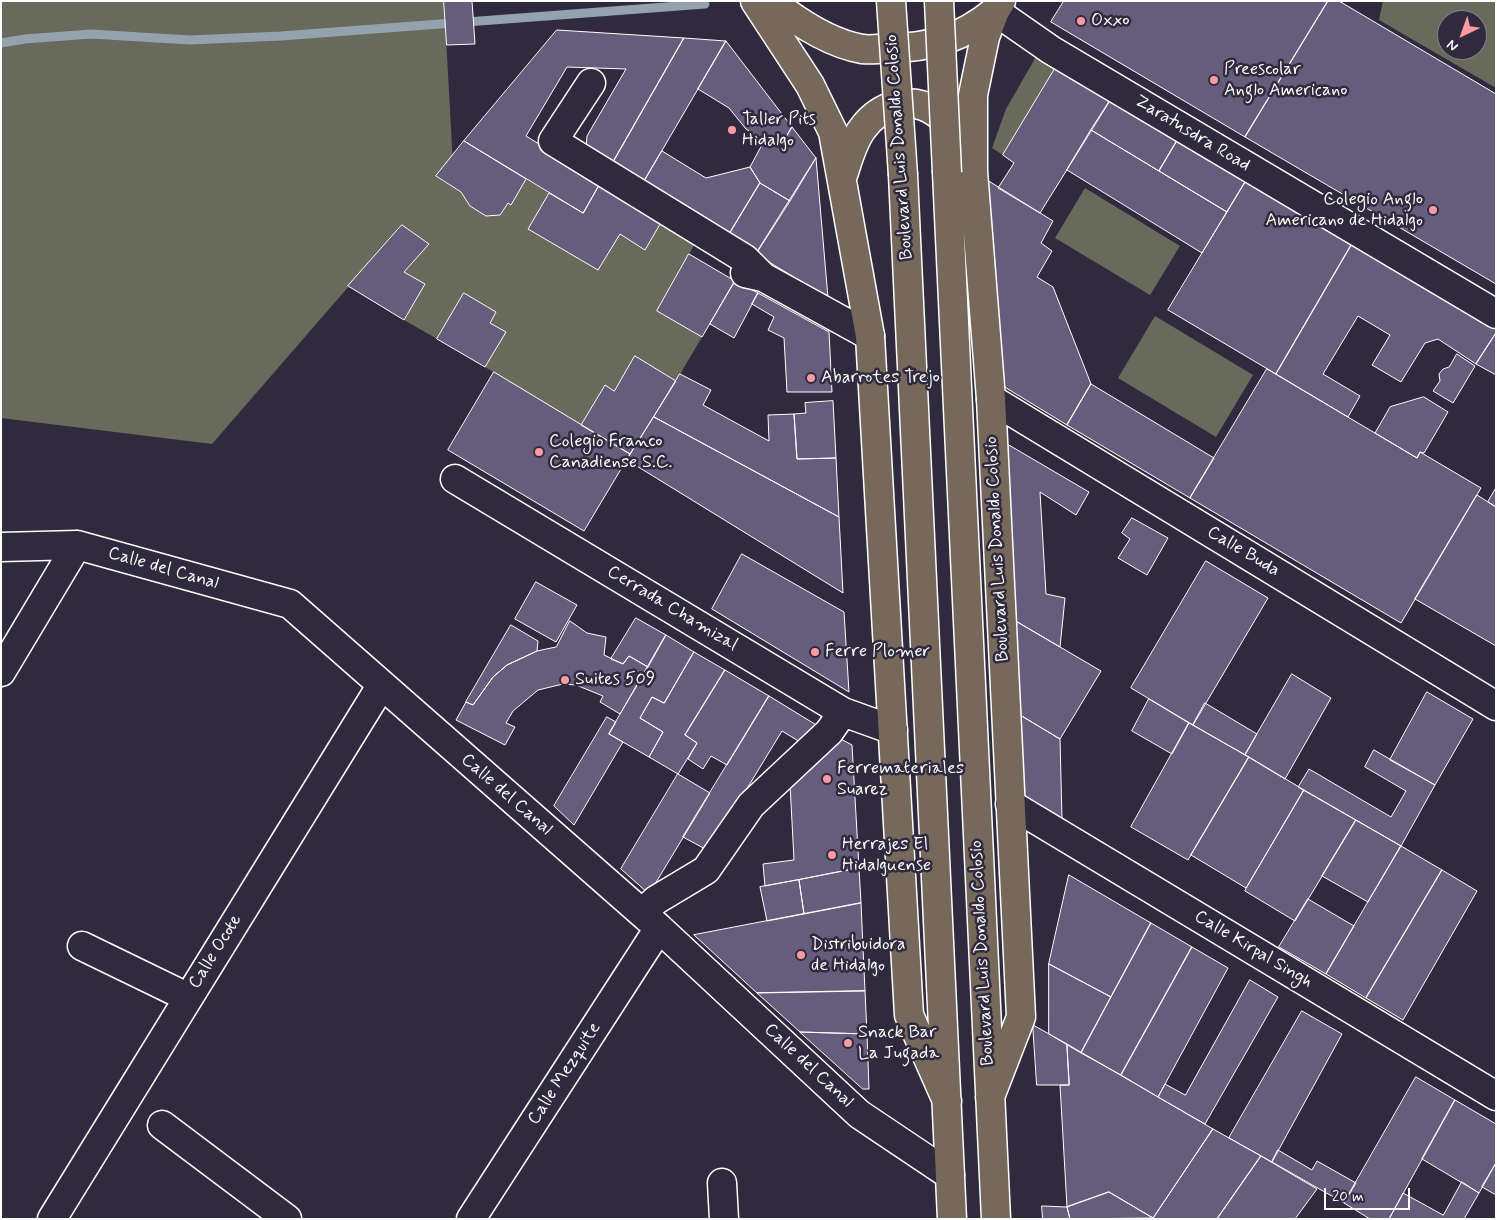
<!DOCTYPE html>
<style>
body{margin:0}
#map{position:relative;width:1497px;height:1220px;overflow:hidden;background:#2f2a3d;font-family:Mynerve,sans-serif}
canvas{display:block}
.frame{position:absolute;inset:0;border:2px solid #fff;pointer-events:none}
.north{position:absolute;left:1437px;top:10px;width:50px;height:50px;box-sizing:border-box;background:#2f2a3d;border:1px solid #827f8b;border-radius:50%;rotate:222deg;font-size:14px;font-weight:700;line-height:20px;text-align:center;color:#fff}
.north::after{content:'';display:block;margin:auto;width:18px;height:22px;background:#ff9aa2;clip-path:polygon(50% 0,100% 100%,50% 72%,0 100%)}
.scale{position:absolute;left:1324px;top:1188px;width:86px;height:22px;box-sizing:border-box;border:2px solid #fff;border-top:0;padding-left:6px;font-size:15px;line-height:18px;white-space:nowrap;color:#fff;-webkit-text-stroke:4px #2f2a3d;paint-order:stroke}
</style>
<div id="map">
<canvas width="1497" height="1220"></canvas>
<div class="frame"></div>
<div class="north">N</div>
<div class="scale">20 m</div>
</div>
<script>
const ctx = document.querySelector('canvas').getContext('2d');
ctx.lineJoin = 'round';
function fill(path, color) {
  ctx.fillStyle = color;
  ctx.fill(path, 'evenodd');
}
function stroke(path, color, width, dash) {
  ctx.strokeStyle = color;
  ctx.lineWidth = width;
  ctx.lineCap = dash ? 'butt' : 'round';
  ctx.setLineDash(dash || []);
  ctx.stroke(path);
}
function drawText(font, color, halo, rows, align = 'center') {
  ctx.font = font + ' Mynerve,sans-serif';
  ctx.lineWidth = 5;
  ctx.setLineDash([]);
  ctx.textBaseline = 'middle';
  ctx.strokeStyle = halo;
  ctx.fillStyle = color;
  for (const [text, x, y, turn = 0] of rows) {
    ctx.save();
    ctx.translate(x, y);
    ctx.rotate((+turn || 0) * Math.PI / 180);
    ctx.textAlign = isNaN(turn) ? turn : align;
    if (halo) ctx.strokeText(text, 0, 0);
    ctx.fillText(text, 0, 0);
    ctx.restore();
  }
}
const green = new Path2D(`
 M 1,1 L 444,1 L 453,165 L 441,180 L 461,192 L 470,206 L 486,216 L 500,215 L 508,203 L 511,205 L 526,179 L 549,193 L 529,229 L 598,270 L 620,234 L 645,250 L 663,219 L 697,240 L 657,311 L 702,337 L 676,381 L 635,356 L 614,391 L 604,386 L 581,425 L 485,367 L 505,332 L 490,323 L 496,312 L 464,293 L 437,339 L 404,320 L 425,284 L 404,272 L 429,244 L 402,225 L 212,444 L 1,418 Z
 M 1383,1 L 1496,1 L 1496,88 L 1379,20 ZM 1447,20 L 1477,20 L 1477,50 L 1447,50 Z
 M 1037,55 L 1056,67 L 1003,155 L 992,148 L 1006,109 Z
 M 1085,188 L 1180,246 L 1150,295 L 1055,238 Z
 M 1155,316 L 1253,375 L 1216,437 L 1118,378 Z`);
const stream = new Path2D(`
 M 1,43 L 25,39 L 91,34 L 190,40 L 281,36 L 705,4`);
const building = new Path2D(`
 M 444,1 L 472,1 L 475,44 L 447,45 Z
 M 1064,1 L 1328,1 L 1245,137 L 1051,22 Z
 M 1328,1 L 1339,1 L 1496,94 L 1496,284 L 1245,137 Z
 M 557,30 L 684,38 L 612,164 L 586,148 L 587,136 L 626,69 L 567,67 L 526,136 L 601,182 L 583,213 L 464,141 Z
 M 684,38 L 726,41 L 643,183 L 612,164 Z
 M 726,41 L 792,127 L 783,142 L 764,141 L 746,129 L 729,108 L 698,89 Z
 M 1056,67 L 1111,99 L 1040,213 L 998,188 L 1014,163 L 1003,155 Z
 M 1111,99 L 1178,139 L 1159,171 L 1091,130 Z
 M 792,127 L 816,158 L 790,201 L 760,183 L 750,167 L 764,141 L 783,142 Z
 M 1091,130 L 1227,212 L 1202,253 L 1067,170 Z
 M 1178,139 L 1247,179 L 1227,212 L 1159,171 Z
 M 464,141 L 526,179 L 511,205 L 508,203 L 500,215 L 486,216 L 470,206 L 461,192 L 436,176 Z
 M 662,151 L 706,178 L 750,167 L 760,183 L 728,236 L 643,183 Z
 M 816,158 L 828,298 L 756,254 Z
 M 1247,179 L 1353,242 L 1276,374 L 1168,310 Z
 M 987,180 L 1053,221 L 1041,243 L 1052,251 L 1037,277 L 1053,287 L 1091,384 L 1067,425 L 1003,386 Z
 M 601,182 L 663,219 L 645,250 L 620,234 L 598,270 L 528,229 L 549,193 L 583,213 Z
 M 760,183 L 790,201 L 756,254 L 728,236 Z
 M 402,225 L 429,244 L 404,272 L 425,284 L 404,320 L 348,286 Z
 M 1353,242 L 1496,326 L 1496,333 L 1476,364 L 1438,339 L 1425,343 L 1401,382 L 1372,365 L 1390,335 L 1358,316 L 1323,374 L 1360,396 L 1348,417 L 1276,374 Z
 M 689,254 L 735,281 L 702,337 L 657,311 Z
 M 735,281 L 758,293 L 734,338 L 710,324 Z
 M 464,293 L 496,312 L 490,323 L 506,332 L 485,367 L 437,339 Z
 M 758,293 L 829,332 L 832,392 L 787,392 L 784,338 L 768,330 L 774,317 L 752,304 Z
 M 1496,333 L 1496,375 L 1476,364 Z
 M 1457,354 L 1475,366 L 1453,403 L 1433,391 L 1440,381 L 1439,374 L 1443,369 L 1449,367 Z
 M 635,356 L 676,381 L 630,454 L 581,425 L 605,385 L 614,391 Z
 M 1267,369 L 1417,458 L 1420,452 L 1481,488 L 1401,623 L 1190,498 Z
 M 494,372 L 630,454 L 584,531 L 448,450 Z
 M 680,374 L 711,390 L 703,405 L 769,441 L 768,415 L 794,414 L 797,459 L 836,458 L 839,517 L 654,417 Z
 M 1091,384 L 1214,458 L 1190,498 L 1067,425 Z
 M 1424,397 L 1448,412 L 1424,453 L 1420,452 L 1417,458 L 1375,433 L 1390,407 Z
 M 833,401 L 836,458 L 797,459 L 794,414 L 806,413 L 805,403 Z
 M 654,417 L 839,517 L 843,593 L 627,460 Z
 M 1002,441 L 1089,492 L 1076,515 L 1040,492 L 1046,594 L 1065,598 L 1060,647 L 1014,620 Z
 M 1496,488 L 1496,507 L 1488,502 Z
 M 1477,495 L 1496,507 L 1496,646 L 1415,599 Z
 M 1132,518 L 1168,538 L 1147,575 L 1118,558 L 1130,539 L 1122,533 Z
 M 742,554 L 844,612 L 849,692 L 712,609 Z
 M 1206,561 L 1268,598 L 1193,725 L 1131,688 Z
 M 536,582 L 577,605 L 556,642 L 515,619 Z
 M 636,618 L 666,635 L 648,667 L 629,656 L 623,664 L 611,659 Z
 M 1014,620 L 1101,671 L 1060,739 L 1020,715 Z
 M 570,621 L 587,633 L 606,637 L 604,655 L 623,664 L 629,656 L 648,667 L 620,714 L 600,702 L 603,696 L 576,685 L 563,684 L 538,690 L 513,711 L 506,723 L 515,727 L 505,745 L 456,720 L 466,702 L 473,705 L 493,677 L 507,665 L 537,651 L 556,647 Z
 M 511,625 L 538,641 L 537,651 L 507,665 L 493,677 L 473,705 L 466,702 Z
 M 666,635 L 694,652 L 664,703 L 652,697 L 640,718 L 663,732 L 649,757 L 609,734 Z
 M 694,652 L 725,670 L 685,735 L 697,743 L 678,774 L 649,757 L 663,732 L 640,718 L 652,697 L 664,703 Z
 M 725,670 L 769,696 L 727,765 L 711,756 L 703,769 L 688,759 L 697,743 L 685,735 Z
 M 1292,674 L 1331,698 L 1285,779 L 1245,755 Z
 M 1427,692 L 1473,719 L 1435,785 L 1390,760 Z
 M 769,696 L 818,726 L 805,745 L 782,731 L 709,851 L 683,837 Z
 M 1149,699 L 1189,723 L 1172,754 L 1132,731 Z
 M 1205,703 L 1257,734 L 1245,755 L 1193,725 Z
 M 1020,715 L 1060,739 L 1062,820 L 1025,798 Z
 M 607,717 L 616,722 L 609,734 L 623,742 L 574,825 L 554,806 Z
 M 1189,723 L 1249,757 L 1188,860 L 1131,827 Z
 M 839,738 L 852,745 L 859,868 L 765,886 L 763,864 L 794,860 L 790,784 Z
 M 1374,750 L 1435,785 L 1401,846 L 1298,787 L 1309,769 L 1391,817 L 1406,791 L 1365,767 Z
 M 1249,757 L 1304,790 L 1246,888 L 1191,855 Z
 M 678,774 L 710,793 L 649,894 L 621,869 Z
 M 1304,790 L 1356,820 L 1295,921 L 1245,891 Z
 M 1356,820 L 1401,846 L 1368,902 L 1322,876 Z
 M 1401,846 L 1442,870 L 1366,998 L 1326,974 Z
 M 859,868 L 861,903 L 804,914 L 799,880 Z
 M 1442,870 L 1477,891 L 1403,1020 L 1366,998 Z
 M 1069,875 L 1151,923 L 1111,997 L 1049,964 Z
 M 799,880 L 804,914 L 767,921 L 760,887 Z
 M 1308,899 L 1354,926 L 1326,974 L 1279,947 Z
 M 861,903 L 865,991 L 757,993 L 694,935 Z
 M 1151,923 L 1192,947 L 1121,1075 L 1081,1053 Z
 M 1192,947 L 1228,968 L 1158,1097 L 1121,1075 Z
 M 1049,964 L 1111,997 L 1081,1053 L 1049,1034 Z
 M 1250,980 L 1278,997 L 1205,1124 L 1158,1097 L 1165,1084 L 1185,1095 Z
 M 865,991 L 867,1034 L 800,1032 L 757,993 Z
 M 1302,1011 L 1342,1034 L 1272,1162 L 1229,1138 Z
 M 1033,1025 L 1067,1044 L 1069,1085 L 1037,1085 Z
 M 800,1032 L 867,1034 L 869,1089 L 863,1089 Z
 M 1067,1044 L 1213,1129 L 1153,1218 L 1109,1192 L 1067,1207 L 1060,1085 L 1069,1085 Z
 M 1416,1077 L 1455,1100 L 1389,1219 L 1370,1219 L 1344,1203 Z
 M 1455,1100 L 1496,1124 L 1496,1163 L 1479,1193 L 1422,1159 Z
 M 1213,1129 L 1261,1156 L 1217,1219 L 1153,1219 Z
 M 1278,1150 L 1312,1170 L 1317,1161 L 1356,1183 L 1344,1203 L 1272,1162 Z
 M 1261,1156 L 1317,1189 L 1295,1219 L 1217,1219 Z
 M 1496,1163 L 1496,1195 L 1482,1187 Z
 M 1462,1182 L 1479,1193 L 1464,1219 L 1389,1219 L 1403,1193 L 1443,1215 Z
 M 1109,1192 L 1153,1218 L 1070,1219 L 1067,1207 Z
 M 1042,1206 L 1067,1207 L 1070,1219 L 1043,1219 Z`);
const minor = new Path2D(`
 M 995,11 L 1051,50 L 1496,314
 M 591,83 L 553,141 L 745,259 L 763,277
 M 745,273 L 763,277 L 870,336
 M 991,399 L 1496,706
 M 455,479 L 843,712 L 893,730
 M 1,547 L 77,545 L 290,604 L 659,928 L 859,1114 L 950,1175
 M 1,672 L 77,545
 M 1010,804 L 1496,1096
 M 642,913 L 656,900 L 706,870 L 751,805 L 829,732 L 843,712
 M 82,946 L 187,997
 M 162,1125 L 287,1219
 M 722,1183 L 724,1219
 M 52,1219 L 381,686
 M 471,1219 L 659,928`);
const major = new Path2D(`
 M 755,1 L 810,85 L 833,132 L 870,336 L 909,1015 L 947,1101
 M 771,1 C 796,21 829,43 862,49 C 870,50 880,49 889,48 C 931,48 962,38 995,11
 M 947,173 L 996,1219
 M 903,175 L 952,1219
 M 842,178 C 848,161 852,142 863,128 C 880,105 911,95 935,112 C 943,117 951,126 958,133
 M 990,1097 L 1021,1017 L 991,399 L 973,171 L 973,95 L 985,37 L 995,11 L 1001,1`);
const majorBridge = new Path2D(`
 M 891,1 L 903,175
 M 939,1 L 947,173`);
const markers = [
 [1081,21,5,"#ff9aa2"],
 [1214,80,5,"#ff9aa2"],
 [732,130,5,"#ff9aa2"],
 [1433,210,5,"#ff9aa2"],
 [811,378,5,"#ff9aa2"],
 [539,452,5,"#ff9aa2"],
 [815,652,5,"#ff9aa2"],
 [565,680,5,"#ff9aa2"],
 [827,779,5,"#ff9aa2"],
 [832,855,5,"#ff9aa2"],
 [801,955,5,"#ff9aa2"],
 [848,1043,5,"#ff9aa2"]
];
const poiNames = [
 ["Oxxo",1091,21],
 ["Preescolar",1224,70],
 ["Anglo Americano",1224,91],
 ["Taller Pits",742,120],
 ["Hidalgo",742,141],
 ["Colegio Anglo",1423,200,"right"],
 ["Americano de Hidalgo",1423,221,"right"],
 ["Abarrotes Trejo",821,378],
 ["Colegio Franco",549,442],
 ["Canadiense S.C.",549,463],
 ["Ferre Plomer",825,652],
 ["Suites 509",575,680],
 ["Ferremateriales",837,769],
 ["Suarez",837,790],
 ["Herrajes El",842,845],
 ["Hidalguense",842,866],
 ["Distribuidora",811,945],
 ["de Hidalgo",811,966],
 ["Snack Bar",858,1033],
 ["La Jugada",858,1054]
];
const streetNames = [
 ["Zaratusdra Road",1192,134,31],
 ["Boulevard Luis Donaldo Colosio",900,147,-94],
 ["Boulevard Luis Donaldo Colosio",998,549,-93],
 ["Calle Buda",1243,552,31],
 ["Calle del Canal",163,569,16],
 ["Cerrada Chamizal",672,609,31],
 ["Calle del Canal",506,795,41],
 ["Calle Kirpal Singh",1253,950,31],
 ["Calle Ocote",216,952,-58],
 ["Boulevard Luis Donaldo Colosio",983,953,-93],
 ["Calle del Canal",808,1066,43],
 ["Calle Mezquite",565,1074,-57]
];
fill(green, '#686a5c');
stroke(stream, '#93a2ac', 9);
fill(building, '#655d7b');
stroke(building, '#fff', 1);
stroke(minor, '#fff', 31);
stroke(major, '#fff', 31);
stroke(minor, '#2f2a3d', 28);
stroke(major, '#76695c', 28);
stroke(majorBridge, '#fff', 31, []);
stroke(majorBridge, '#76695c', 28);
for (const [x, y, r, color] of markers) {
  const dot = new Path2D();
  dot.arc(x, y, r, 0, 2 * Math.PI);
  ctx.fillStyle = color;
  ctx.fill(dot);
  stroke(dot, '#2f2a3d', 2);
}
drawText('18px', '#fff', '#2f2a3d', poiNames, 'left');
drawText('18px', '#fff', '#2f2a3d', streetNames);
</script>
